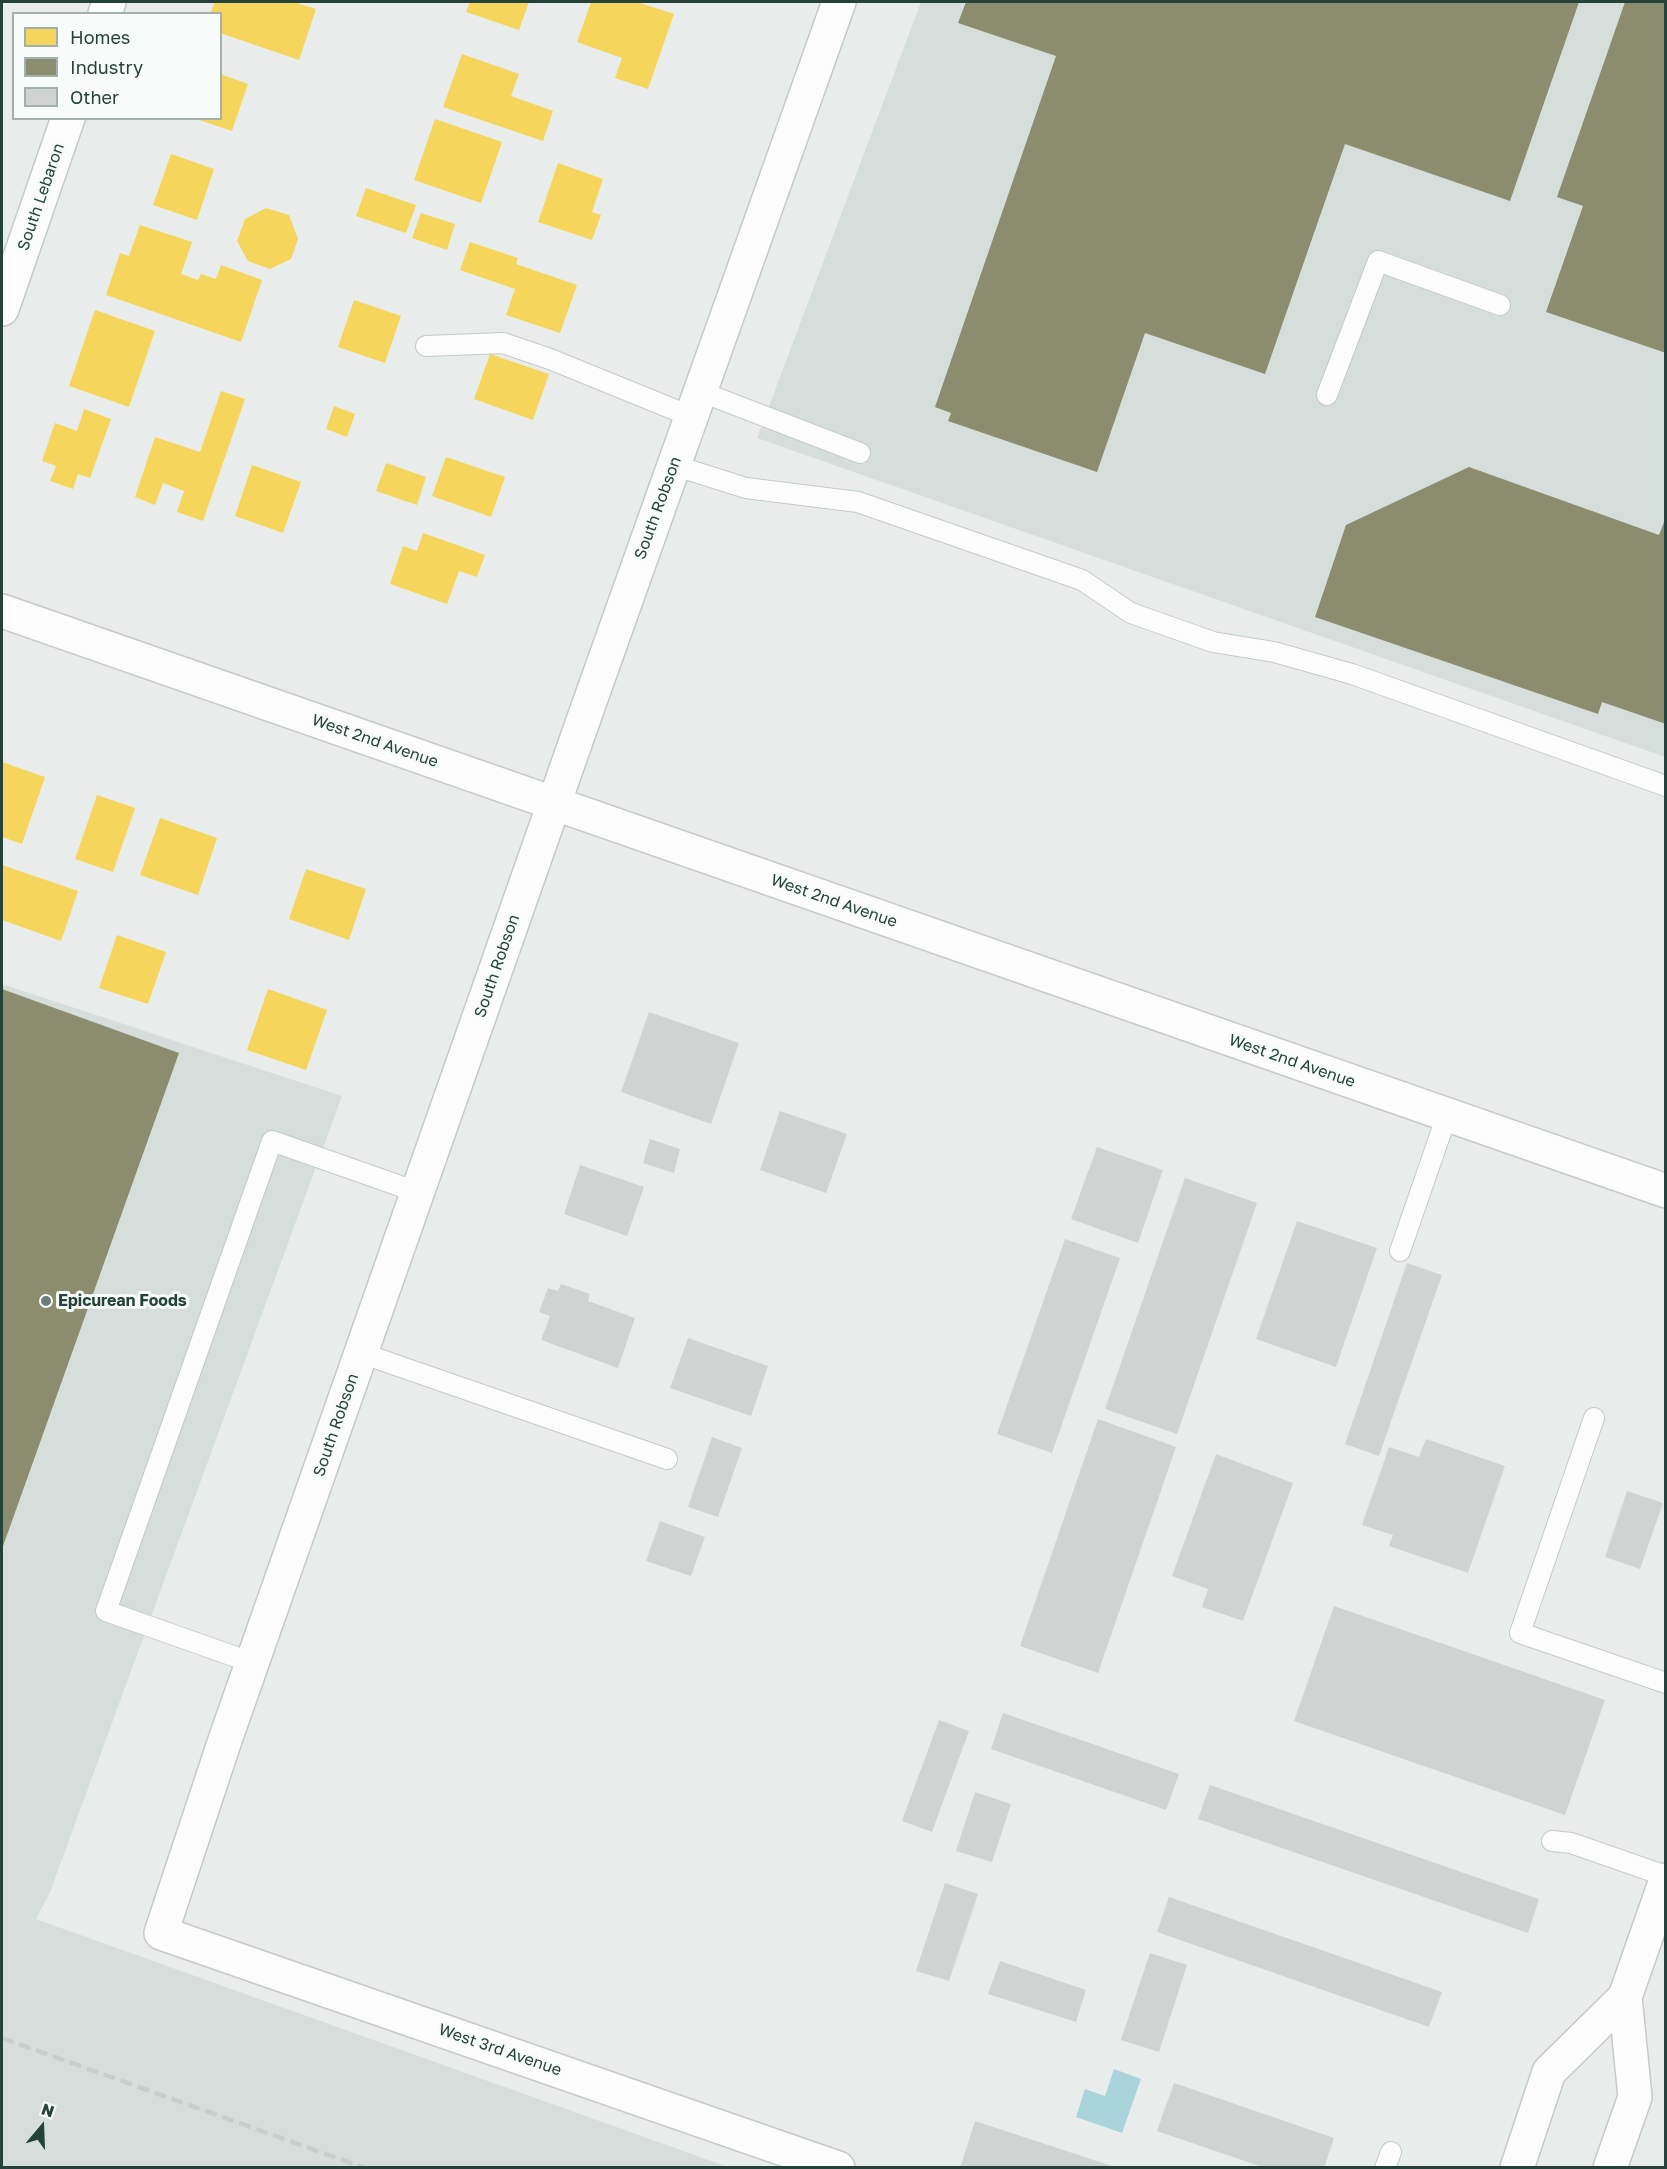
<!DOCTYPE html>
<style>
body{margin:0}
#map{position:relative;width:1667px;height:2169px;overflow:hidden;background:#e8edeb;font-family:"Golos Text",sans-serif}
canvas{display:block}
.frame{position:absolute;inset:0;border:3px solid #24423a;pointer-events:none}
.legend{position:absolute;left:12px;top:12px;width:210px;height:108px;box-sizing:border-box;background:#f7fbf9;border:2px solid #a3b1ad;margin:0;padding:8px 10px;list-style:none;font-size:18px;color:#24423a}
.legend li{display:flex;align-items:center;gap:12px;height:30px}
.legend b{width:30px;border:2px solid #a3b1ad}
.north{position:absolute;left:12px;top:2097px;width:60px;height:60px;-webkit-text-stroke:4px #f7fbf9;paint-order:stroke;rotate:19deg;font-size:16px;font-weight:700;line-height:24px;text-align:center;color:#24423a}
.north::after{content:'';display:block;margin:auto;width:21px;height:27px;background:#24423a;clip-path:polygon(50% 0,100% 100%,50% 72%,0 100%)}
</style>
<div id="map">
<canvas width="1667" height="2169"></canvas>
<div class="frame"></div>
<ul class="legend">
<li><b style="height:16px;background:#f6d55c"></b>Homes</li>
<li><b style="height:16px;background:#8c8c6e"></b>Industry</li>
<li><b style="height:16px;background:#cfd4d2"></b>Other</li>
</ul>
<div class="north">N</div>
</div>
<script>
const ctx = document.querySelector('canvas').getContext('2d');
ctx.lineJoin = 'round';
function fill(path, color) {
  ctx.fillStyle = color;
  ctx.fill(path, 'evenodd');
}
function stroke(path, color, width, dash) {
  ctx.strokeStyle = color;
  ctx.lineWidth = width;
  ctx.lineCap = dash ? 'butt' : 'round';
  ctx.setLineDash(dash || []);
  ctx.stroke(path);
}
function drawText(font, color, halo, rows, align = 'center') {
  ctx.font = font + ' "Golos Text",sans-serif';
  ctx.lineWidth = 6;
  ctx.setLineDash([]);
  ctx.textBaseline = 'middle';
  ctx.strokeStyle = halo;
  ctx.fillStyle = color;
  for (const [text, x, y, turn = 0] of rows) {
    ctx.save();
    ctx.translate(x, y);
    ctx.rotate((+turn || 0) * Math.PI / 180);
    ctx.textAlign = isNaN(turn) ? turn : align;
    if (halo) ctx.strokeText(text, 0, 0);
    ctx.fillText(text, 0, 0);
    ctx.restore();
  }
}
const built = new Path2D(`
 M 921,2 L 1665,2 L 1665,757 L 757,438 Z
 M 2,984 L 342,1096 L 50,1892 L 36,1919 L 728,2167 L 2,2167 Z`);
const water = new Path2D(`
 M 1114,2069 L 1141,2079 L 1122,2133 L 1076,2117 L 1085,2089 L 1105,2096 Z`);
const homes = new Path2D(`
 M 215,2 L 294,2 L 316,9 L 299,60 L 220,33 L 220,14 L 210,14 Z
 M 470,2 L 529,2 L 519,30 L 466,12 Z
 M 591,2 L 637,2 L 674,14 L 648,89 L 615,78 L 622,58 L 577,42 Z
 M 462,54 L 519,74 L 511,96 L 553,111 L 543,141 L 443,107 Z
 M 220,74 L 248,84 L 232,131 L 196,119 L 220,118 Z
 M 435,119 L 502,142 L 481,203 L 414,180 Z
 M 171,154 L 214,169 L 197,220 L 153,205 Z
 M 558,163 L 603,179 L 592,212 L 601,215 L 592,240 L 538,222 Z
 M 366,188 L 416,205 L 406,233 L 356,216 Z
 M 266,208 L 289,215 L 298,239 L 291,259 L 270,269 L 248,261 L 237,241 L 245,219 Z
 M 421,213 L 455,224 L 447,250 L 412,238 Z
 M 140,225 L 192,242 L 181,274 L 198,280 L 201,274 L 216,279 L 221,265 L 262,280 L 241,342 L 106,295 L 120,253 L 129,256 Z
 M 470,242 L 518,258 L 516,264 L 577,285 L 560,333 L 506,315 L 515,289 L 460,270 Z
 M 354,300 L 401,316 L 385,363 L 338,347 Z
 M 95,310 L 155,331 L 129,407 L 69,386 Z
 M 490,354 L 549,374 L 533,420 L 474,399 Z
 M 221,391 L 245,399 L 203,521 L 177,512 L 184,491 L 163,483 L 155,505 L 135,497 L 155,437 L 200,452 Z
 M 334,406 L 355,414 L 347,437 L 326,429 Z
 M 84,409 L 111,419 L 90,478 L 78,474 L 73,489 L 50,481 L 56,466 L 42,461 L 55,423 L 77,431 Z
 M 446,457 L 505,477 L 491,517 L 432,496 Z
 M 386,463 L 426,477 L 417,505 L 376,491 Z
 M 252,465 L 301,482 L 283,533 L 235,516 Z
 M 423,533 L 485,555 L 477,577 L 459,571 L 447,604 L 390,584 L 403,546 L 417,551 Z
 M 2,762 L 45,777 L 22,844 L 2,837 Z
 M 97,795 L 135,808 L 113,872 L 75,859 Z
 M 160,818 L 217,838 L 198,895 L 140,875 Z
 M 2,865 L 78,891 L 61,941 L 2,920 Z
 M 306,869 L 366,889 L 349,940 L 289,919 Z
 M 117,935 L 166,952 L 148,1004 L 99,988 Z
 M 268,989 L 327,1010 L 306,1070 L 247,1050 Z`);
const industry = new Path2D(`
 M 966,2 L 1579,2 L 1510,201 L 1345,144 L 1265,374 L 1145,333 L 1097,472 L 948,421 L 951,413 L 935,407 L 1056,56 L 958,23 Z
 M 1625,2 L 1666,2 L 1666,353 L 1546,312 L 1583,206 L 1557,197 Z
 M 1469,467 L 1659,535 L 1666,517 L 1666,724 L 1602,702 L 1598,714 L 1315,617 L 1346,525 Z
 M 2,989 L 179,1053 L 2,1549 Z`);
const building = new Path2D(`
 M 649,1012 L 739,1043 L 711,1124 L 621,1092 Z
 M 780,1111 L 847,1134 L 826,1193 L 760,1170 Z
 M 650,1139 L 680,1149 L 674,1173 L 643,1163 Z
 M 1097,1147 L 1163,1170 L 1138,1243 L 1071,1219 Z
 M 580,1165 L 644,1187 L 627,1236 L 564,1214 Z
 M 1185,1178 L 1257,1203 L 1177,1434 L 1105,1409 Z
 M 1297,1221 L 1377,1248 L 1336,1367 L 1256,1339 Z
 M 1065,1239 L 1120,1258 L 1052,1453 L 997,1434 Z
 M 1407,1263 L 1442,1275 L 1379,1456 L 1345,1444 Z
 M 561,1284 L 590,1294 L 588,1301 L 635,1318 L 618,1368 L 541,1340 L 550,1316 L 539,1312 L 548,1288 L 558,1291 Z
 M 688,1338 L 768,1366 L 751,1416 L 670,1388 Z
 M 1098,1419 L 1176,1447 L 1098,1673 L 1020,1646 Z
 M 712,1437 L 742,1448 L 718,1517 L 688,1507 Z
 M 1426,1439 L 1505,1466 L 1468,1573 L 1389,1546 L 1393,1535 L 1362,1525 L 1389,1447 L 1419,1457 Z
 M 1216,1454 L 1293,1483 L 1243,1621 L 1202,1607 L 1208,1589 L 1172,1576 Z
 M 1627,1491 L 1663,1503 L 1640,1569 L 1605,1557 Z
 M 660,1521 L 705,1537 L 691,1576 L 646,1561 Z
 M 1334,1606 L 1605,1700 L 1565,1815 L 1294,1721 Z
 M 1003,1713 L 1179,1774 L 1166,1810 L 991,1749 Z
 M 939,1720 L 969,1731 L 932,1832 L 902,1821 Z
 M 1210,1785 L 1539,1899 L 1528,1933 L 1198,1819 Z
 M 975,1792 L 1011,1804 L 992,1862 L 956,1851 Z
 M 945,1883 L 978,1894 L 949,1981 L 916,1971 Z
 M 1169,1897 L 1442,1992 L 1429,2027 L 1157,1932 Z
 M 1150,1953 L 1187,1965 L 1159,2052 L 1121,2040 Z
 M 1000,1961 L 1086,1990 L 1076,2022 L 988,1994 Z
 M 1174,2083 L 1334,2138 L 1324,2168 L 1265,2168 L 1157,2131 Z
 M 975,2121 L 1115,2167 L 1115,2168 L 960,2168 Z`);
const service = new Path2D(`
 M 426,346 L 503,343 L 550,359 L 690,416
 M 699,391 L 860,453
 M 1327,395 L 1378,261 L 1500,305
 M 673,465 L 746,488 L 858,502 L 1082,580 L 1131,613 L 1213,642 L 1274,652 L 1352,674 L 1666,786
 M 1400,1251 L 1447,1115
 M 361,1353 L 667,1459
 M 1594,1418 L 1520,1633 L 1666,1683
 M 253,1663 L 106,1611 L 272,1141 L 417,1192
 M 1552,1841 L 1571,1843 L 1666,1876
 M 1385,2168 L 1391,2152`);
const minor = new Path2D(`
 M 105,14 L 109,2
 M 2,309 L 68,118
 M 2,611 L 1666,1191
 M 838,2168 L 161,1933 L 225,1740 L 589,704 L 839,2`);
const tertiary = new Path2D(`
 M 1517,2168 L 1549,2072 L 1625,1997
 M 1610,2168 L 1635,2097 L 1625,1997 L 1666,1880`);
const rail = new Path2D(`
 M 2,2038 L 365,2168`);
const markers = [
 [46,1301,6,"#697e78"]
];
const streetNames = [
 ["South Lebaron",41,197,-71],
 ["South Robson",658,508,-70],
 ["West 2nd Avenue",375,741,19],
 ["West 2nd Avenue",834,901,19],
 ["South Robson",497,966,-71],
 ["West 2nd Avenue",1292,1061,19],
 ["South Robson",336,1425,-71],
 ["West 3rd Avenue",500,2050,19]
];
const poiNames = [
 ["Epicurean Foods",58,1301]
];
fill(built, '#d6dedb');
fill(water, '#a9d4db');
fill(homes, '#f6d55c');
fill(industry, '#8c8c6e');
fill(building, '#cfd4d2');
stroke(service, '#c5cac8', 22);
stroke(minor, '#c5cac8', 36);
stroke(tertiary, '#c5cac8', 36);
stroke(service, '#fcfcfc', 20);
stroke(minor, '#fcfcfc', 33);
stroke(tertiary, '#fcfcfc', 33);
stroke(rail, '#c9cdcc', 4.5, [12, 6]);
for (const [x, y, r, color] of markers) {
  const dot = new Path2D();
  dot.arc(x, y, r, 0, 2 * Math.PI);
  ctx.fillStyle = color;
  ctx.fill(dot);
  stroke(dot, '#f7fbf9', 2);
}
drawText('16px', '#24423a', '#f7fbf9', streetNames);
drawText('bold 16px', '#24423a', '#f7fbf9', poiNames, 'left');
</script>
